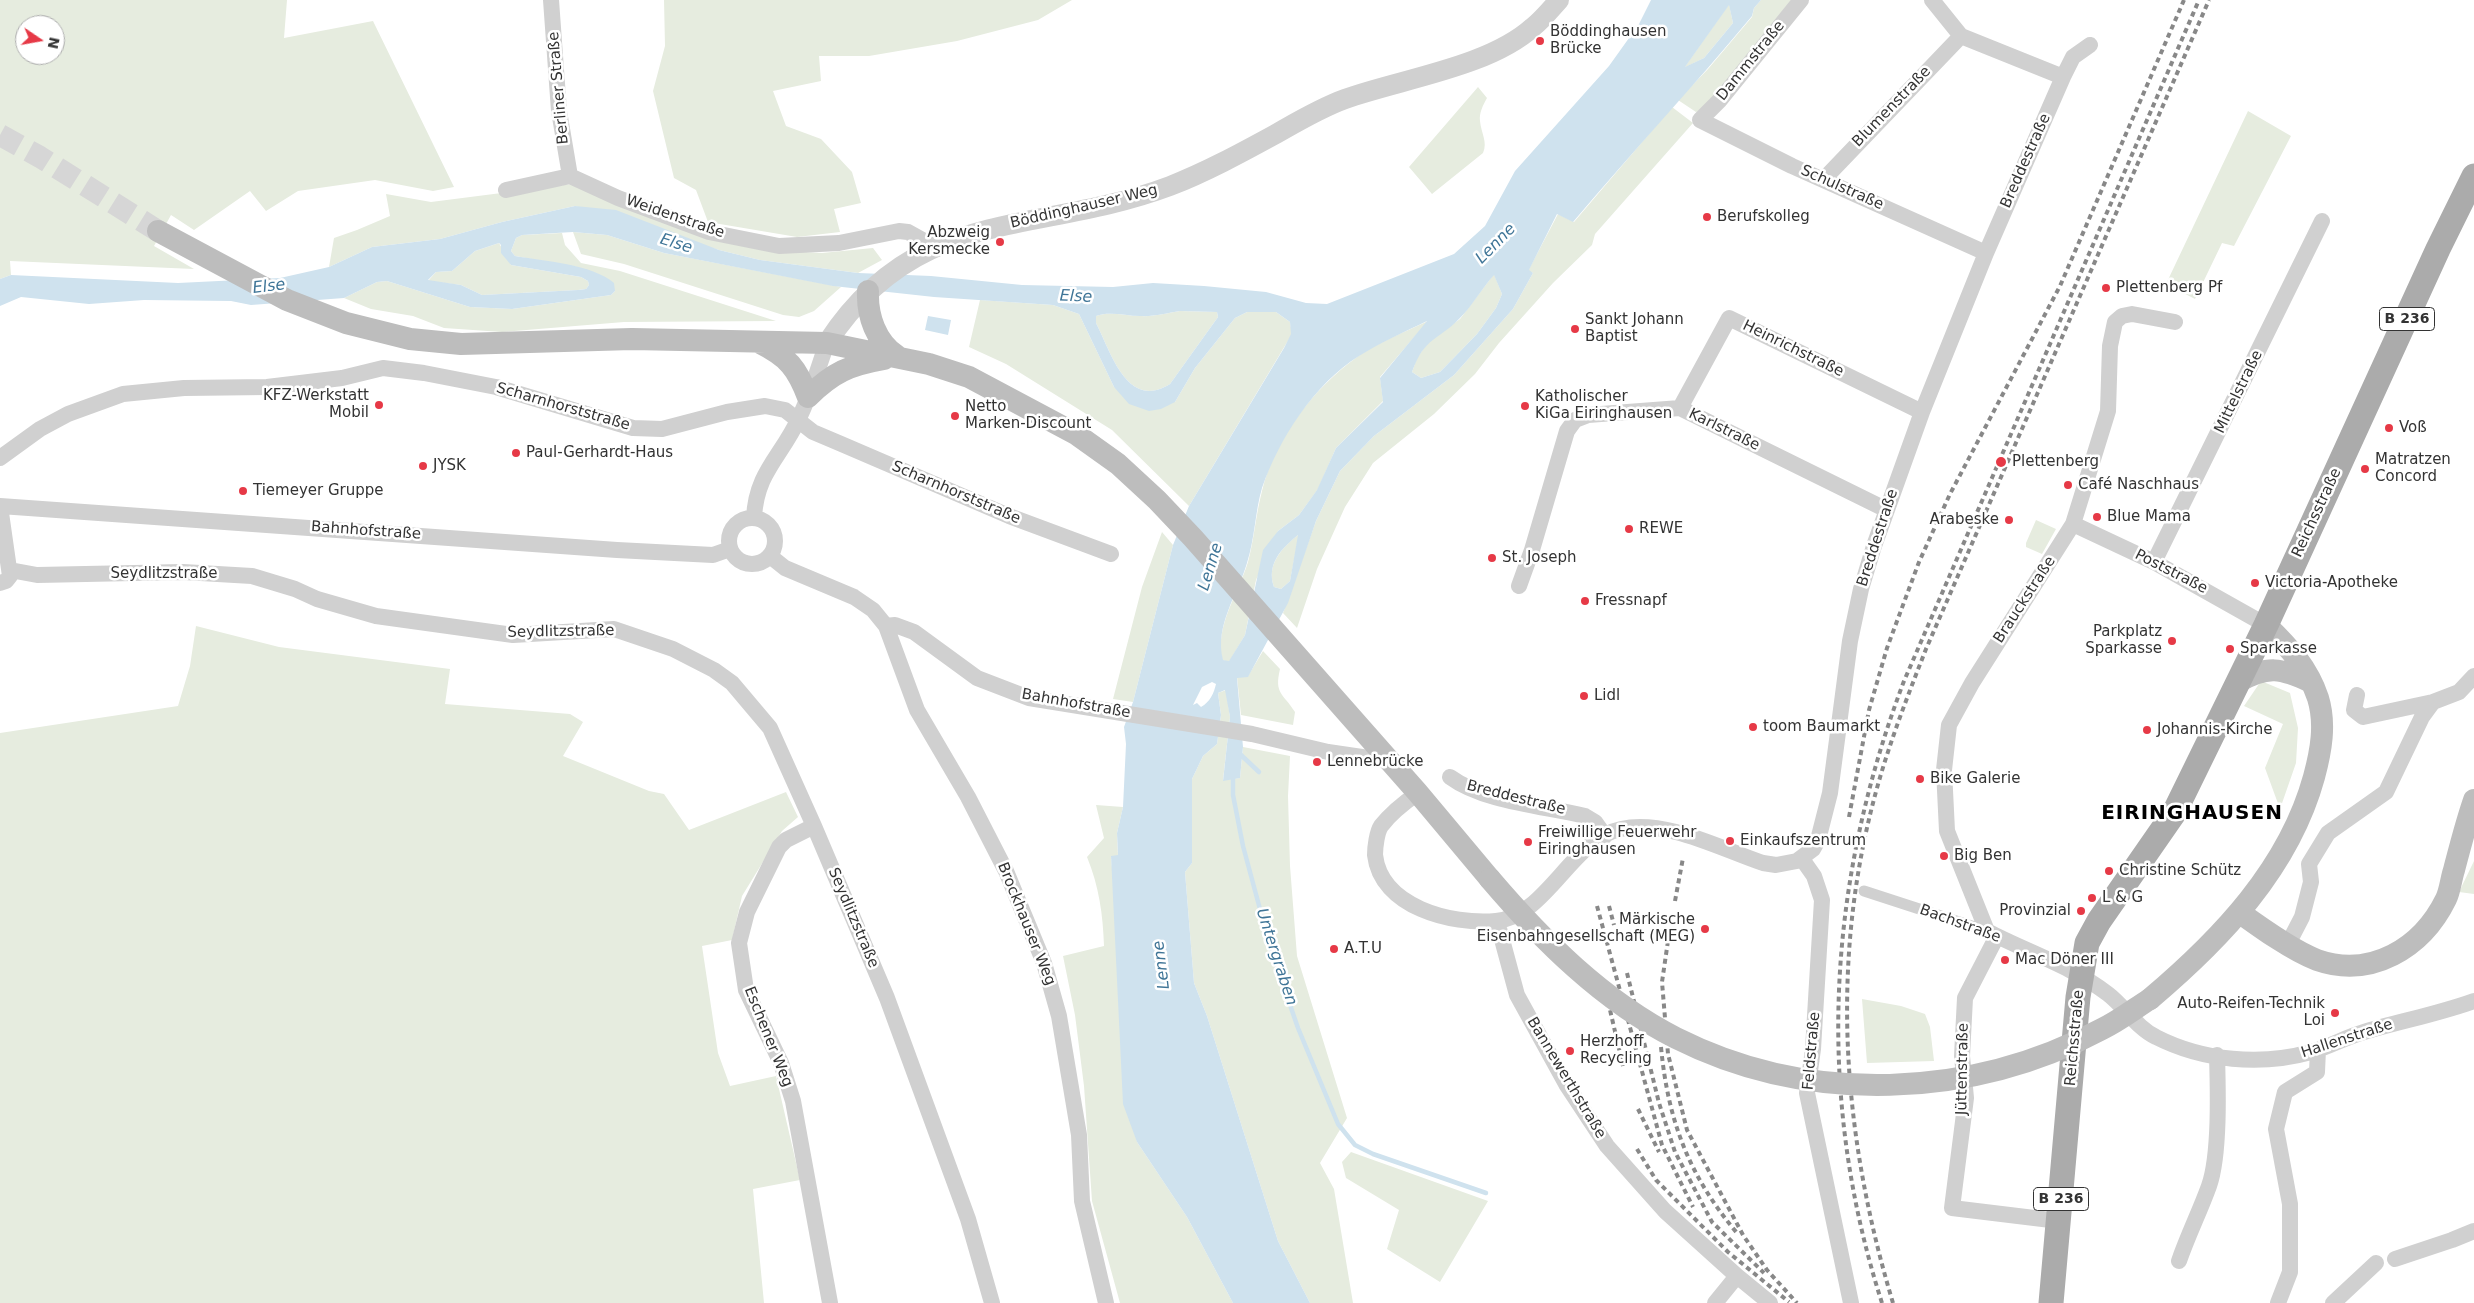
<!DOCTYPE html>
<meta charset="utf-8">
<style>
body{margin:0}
#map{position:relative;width:2474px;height:1303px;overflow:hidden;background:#fff;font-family:"DejaVu Sans",sans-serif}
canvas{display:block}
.north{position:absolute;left:15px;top:15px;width:50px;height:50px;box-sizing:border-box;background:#fff;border:1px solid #adadad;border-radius:50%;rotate:102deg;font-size:14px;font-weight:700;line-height:20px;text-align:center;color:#333}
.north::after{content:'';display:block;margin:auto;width:18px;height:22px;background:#e63946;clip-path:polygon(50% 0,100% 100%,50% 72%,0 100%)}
</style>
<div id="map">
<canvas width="2474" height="1303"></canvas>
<div class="north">N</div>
</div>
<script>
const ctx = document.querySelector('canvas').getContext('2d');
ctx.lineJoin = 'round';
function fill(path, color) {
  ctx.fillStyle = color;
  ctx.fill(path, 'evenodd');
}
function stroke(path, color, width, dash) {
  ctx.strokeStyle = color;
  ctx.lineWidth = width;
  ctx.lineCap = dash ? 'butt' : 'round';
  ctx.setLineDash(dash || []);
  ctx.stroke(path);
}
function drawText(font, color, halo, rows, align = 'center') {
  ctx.font = font + ' "DejaVu Sans",sans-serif';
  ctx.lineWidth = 5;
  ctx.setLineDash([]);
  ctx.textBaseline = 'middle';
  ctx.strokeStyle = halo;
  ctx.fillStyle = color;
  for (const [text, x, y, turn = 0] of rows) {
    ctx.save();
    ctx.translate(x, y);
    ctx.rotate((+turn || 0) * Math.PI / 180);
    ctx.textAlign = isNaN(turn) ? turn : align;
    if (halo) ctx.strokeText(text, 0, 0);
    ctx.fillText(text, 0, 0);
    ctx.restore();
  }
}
const green = new Path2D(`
 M 0,0 L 287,0 L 284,38 L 373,21 L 454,187 L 433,191 L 375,180 L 298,191 L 266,211 L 250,191 L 194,230 L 171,215 L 154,246 L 194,269 L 10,261 L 11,275 L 0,279 ZM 25,25 L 55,25 L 55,55 L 25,55 Z
 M 664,0 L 1072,0 L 1038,20 L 957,41 L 869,56 L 819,56 L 821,81 L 773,91 L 786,126 L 821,139 L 852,172 L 861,203 L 834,209 L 840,232 L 797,237 L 708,222 L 696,190 L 674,178 L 653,91 L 665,46 Z
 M 1761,0 L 1796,0 L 1711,108 L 1696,112 L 1678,100 L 1708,69 L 1752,17 L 1754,8 Z
 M 1729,4 L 1733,23 L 1704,58 L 1684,68 Z
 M 1478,87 L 1487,98 C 1483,105 1479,113 1480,121 C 1481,133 1488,142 1483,153 L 1432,194 L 1409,167 Z
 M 1672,107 L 1693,123 L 1595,234 L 1592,245 L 1553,283 L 1499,343 L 1475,374 L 1434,414 L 1373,463 L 1345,507 L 1317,569 L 1297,628 L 1283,613 L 1316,521 L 1340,471 L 1374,436 L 1454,375 L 1513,309 L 1533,273 L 1528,271 L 1558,214 L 1574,222 Z
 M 2248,111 L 2291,136 L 2234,246 L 2222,243 L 2195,299 L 2166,284 Z
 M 572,184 L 766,250 L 822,253 L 873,248 L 882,260 L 858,273 L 760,260 L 719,250 L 575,206 L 502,222 L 440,239 L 372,247 L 329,267 L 334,238 L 357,230 L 390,216 L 386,194 L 431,202 Z
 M 573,232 L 607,235 L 664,253 L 841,287 L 814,311 L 799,317 L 783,315 L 624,264 L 581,254 Z
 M 562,233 L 565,245 L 581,263 L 620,271 L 776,321 L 624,322 L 502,332 L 444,328 L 413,316 L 371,309 L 344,298 L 377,282 L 387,281 L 470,307 L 512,309 L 611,295 L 615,291 L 577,267 L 515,256 L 511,251 L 516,238 L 522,235 Z
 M 499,243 L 511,265 L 581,277 L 588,281 L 589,285 L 586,289 L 578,290 L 482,295 L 461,285 L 428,281 L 436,272 L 452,271 L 475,251 Z
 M 1494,274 L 1502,294 L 1496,308 L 1477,334 L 1440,372 L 1421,378 L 1412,372 L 1417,358 L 1429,341 L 1460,319 Z
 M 980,300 L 1053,305 L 1079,314 L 1114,387 L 1175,402 L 1195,368 L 1235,318 L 1247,312 L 1276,312 L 1290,322 L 1292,334 L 1189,506 L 1112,430 L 1006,364 L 969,347 Z
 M 1180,311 L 1217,312 L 1218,317 L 1170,384 C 1127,411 1111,352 1096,323 L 1096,316 C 1110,311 1125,316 1140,316 C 1153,317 1167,313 1180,311 Z
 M 1428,321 L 1380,377 L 1383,401 L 1336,448 L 1318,489 L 1299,515 L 1278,531 L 1256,580 L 1245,635 L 1229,662 L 1222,660 C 1215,626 1238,594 1248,562 C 1254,539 1256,514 1262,491 C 1275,438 1313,389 1357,357 C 1378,342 1405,332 1428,321 Z
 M 2036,520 L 2056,529 L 2042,554 L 2026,547 L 2026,543 Z
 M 1162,532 L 1173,545 L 1133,702 L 1113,699 L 1142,587 Z
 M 1299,534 L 1290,581 L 1281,589 L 1274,587 C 1266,564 1282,548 1299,534 Z
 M 196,626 L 279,647 L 450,669 L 445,704 L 570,714 L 583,722 L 563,756 L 649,791 L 664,794 L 689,830 L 786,792 L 798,817 L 782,831 L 742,896 L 732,940 L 702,946 L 718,1053 L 730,1086 L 776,1076 L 800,1180 L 753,1189 L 764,1303 L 0,1303 L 0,733 L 178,706 L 190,666 Z
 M 1263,651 L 1280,669 C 1274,694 1283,693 1295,712 L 1293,725 L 1241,715 L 1237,677 L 1248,676 Z
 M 2261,681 L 2290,693 L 2298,728 L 2296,763 L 2280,809 L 2265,768 L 2283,724 L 2244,706 Z
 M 1226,690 L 1230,717 L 1223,780 L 1240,778 L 1243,747 L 1290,756 L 1288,796 L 1290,866 L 1297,956 L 1347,1118 L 1320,1163 L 1334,1189 L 1353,1303 L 1310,1303 L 1278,1241 L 1207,1016 L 1194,983 L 1185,872 L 1192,863 L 1192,779 L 1203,756 L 1217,744 L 1221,715 L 1218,693 Z
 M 1096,805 L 1123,807 L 1117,833 L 1118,856 L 1111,857 L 1137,1142 L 1187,1217 L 1233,1303 L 1120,1303 L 1092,1201 L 1084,1086 L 1075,1015 L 1063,956 L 1104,946 C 1103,915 1099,886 1087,857 L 1104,838 Z
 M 2474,861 L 2474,894 L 2459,892 Z
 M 1862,999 L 1901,1006 L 1925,1014 L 1930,1027 L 1934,1061 L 1867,1063 Z
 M 1351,1152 L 1488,1201 L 1440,1282 L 1387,1249 L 1399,1210 L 1346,1178 L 1342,1162 Z`);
const water = new Path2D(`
 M 1651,0 L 1761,0 L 1754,8 L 1752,16 C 1694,86 1632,152 1573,222 L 1557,214 L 1529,270 L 1533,273 L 1513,309 L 1454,375 L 1374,436 L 1340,471 L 1316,521 L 1288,603 L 1248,677 L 1237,678 L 1243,747 L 1240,778 L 1223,781 L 1230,717 L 1225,690 L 1218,693 L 1221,715 L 1217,744 L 1203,756 L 1192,779 L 1192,863 L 1185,872 L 1194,983 L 1207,1016 L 1278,1241 L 1310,1303 L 1233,1303 L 1187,1217 L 1137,1142 L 1123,1104 L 1111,856 L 1118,855 L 1117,833 L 1123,807 L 1126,744 L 1124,727 L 1133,702 L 1173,545 L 1189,506 L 1284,348 L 1291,334 L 1290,322 L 1276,312 L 1247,312 L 1235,318 L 1195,368 L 1175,402 L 1161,409 L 1149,411 L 1129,404 L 1114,387 L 1079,314 L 1053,305 L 934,297 L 833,286 L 664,253 L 607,235 L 573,232 L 522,235 L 516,238 L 511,251 L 515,256 C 544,261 592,264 614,283 L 615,291 L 611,295 L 512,309 L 470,307 L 387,281 L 377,282 L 344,298 L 251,305 L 231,301 L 144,300 L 89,304 L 21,297 L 0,306 L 0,279 L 11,275 L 178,283 L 280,278 L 329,267 L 372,247 L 440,239 L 502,222 L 575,206 L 616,210 L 719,250 L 760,260 L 858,273 L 931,276 L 1022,285 L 1113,287 L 1153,283 L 1204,286 L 1266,292 L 1306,303 L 1327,304 L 1454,254 L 1485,226 L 1515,171 L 1609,66 L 1639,24 ZM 1729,5 L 1733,23 L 1704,58 L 1685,67 ZM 499,243 L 501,245 L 501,253 L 511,265 L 581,277 L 588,281 L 589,285 L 586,289 L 578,290 L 482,295 L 461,285 L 428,280 L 436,272 L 452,271 L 475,251 ZM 1494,275 L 1502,294 L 1496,308 L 1477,334 L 1440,372 L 1421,378 L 1412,372 C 1425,336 1438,341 1460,318 C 1473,305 1482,288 1494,275 ZM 1180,311 L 1217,312 L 1218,317 L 1170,384 C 1127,411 1111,352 1096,323 L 1096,316 C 1110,311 1125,316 1140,316 C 1153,317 1167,313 1180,311 ZM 1427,321 L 1380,378 L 1383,402 L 1336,448 L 1317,490 L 1299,515 L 1278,531 L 1263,550 L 1245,635 L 1229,661 L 1223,660 C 1214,626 1238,594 1247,563 C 1255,538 1255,512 1262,488 C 1279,439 1314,384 1359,356 C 1380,343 1404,332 1427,321 ZM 1298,535 L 1290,581 L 1281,589 L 1274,587 C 1266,564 1282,548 1298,535 ZM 1212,682 L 1216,684 C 1214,693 1210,702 1201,707 L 1197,703 L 1193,705 L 1202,687 Z
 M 928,316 L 951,320 L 948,335 L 925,330 Z`);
const stream = new Path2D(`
 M 1240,754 L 1259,772
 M 1233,774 L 1233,795 L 1243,846 L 1271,950 L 1298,1028 L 1338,1124 L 1355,1145 L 1373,1154 L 1486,1193`);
const secondaryTunnel = new Path2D(`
 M 0,135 L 40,157 L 158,231`);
const pedestrian = new Path2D(`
 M 1864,891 L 1987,931`);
const minor = new Path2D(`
 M 551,0 L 559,111 L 570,176
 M 1801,0 L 1720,100 L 1700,120 L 1792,166 L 1986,253
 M 1932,0 L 1961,36 L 2063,77
 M 1824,179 L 1961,36
 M 506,190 L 570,176 L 618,198 L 709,232 L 779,246 L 839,243 L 899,231 L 908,232 L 935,247
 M 2175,322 L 2132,314 L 2122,316 L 2115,322 L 2110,346 L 2108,411 L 2073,524 L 1972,683 L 1949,725 L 1944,770 L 1947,831 L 1987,931 C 2027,952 2072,966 2108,994 C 2125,1007 2137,1028 2156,1037 C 2203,1061 2261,1066 2311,1052 C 2329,1047 2346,1037 2364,1032 C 2401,1021 2438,1014 2474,1001
 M 1680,408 L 1729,318 L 1922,412
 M 0,458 L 40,429 L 68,414 L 123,394 L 184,388 L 267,387 L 342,378 L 383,368 L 424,373 L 496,387 L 633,428 L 662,429 L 727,412 L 765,406 L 785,410 L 813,432 L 839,443 L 1009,516 L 1111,554
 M 0,506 L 617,550 L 713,555 L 730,549
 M729 541a23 23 0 1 1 46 0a23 23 0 1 1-46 0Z
 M 754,518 C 756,472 782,456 799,418 C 811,394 818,368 827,343
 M 2073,524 L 2154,562 L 2266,625
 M 770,556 L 785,568 L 854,597 L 873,610 L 886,626 L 917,710 L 968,797 L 1006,871 L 1044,963 L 1059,1016 L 1079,1135 L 1082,1201 L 1106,1303
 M 2154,562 L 2322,221
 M 10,570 L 37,575 L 183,572 L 252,576 L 295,589 L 317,599 L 376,616 L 513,635 L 614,629 L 673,649 L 714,670 L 732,683 L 770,728 L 814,826 L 887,998 L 968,1219 L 992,1303
 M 0,583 L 6,581 L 10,576 L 0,506
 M 1519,586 L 1532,550 L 1567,431 L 1575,420 L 1588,415 L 1680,408 L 1887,510
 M 886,626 L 895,625 L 914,632 L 977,678 L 1029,698 L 1252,734 L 1328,752 L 1389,761
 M 2357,695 L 2354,710 L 2363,717 L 2433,702
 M 1450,777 C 1484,802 1544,806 1585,816 L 1595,822 L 1605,836
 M 1418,793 C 1405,802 1391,813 1381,826 C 1377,832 1375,847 1375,855 C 1381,907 1451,925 1496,921 C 1547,916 1572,839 1621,829 C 1666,819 1721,849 1763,863 L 1776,865 L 1797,861 L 1813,849 L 1818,840 L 1830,793 L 1850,641 L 1861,589 L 1874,546 L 1922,412 L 1986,253 L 2063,77 L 2073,57 L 2090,45
 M 814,826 L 786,840 L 779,847 L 747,912 L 739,943 L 746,990 L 781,1063 L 793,1101 L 830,1303
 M 1802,859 L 1814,876 L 1822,900 L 1813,1049 L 1807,1093 L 1851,1303
 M 1497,921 L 1517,995 L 1566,1084 L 1607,1146 L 1665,1211 L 1737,1276 L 1770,1303
 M 1997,936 L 1965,998 L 1962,1056 L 1966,1098 L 1952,1208 L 2059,1221
 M 2288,944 L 2302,917 L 2311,882 L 2309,864 L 2328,833 L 2386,792 L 2422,717 L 2433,702 L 2459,692 L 2474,676
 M 2395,1259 L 2452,1240 L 2474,1231
 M 2179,1261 C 2188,1235 2200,1211 2209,1186 C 2220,1155 2218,1089 2217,1055
 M 1715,1303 L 1737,1276
 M 2278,1303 L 2290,1272 L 2290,1204 L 2276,1129 L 2285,1092 L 2317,1072 L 2318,1050
 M 2333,1303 L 2376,1263`);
const tertiary = new Path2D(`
 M 827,343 C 917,204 1037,236 1170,186 C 1206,172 1241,153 1274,135 C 1297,122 1320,108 1345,99 C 1401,79 1489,67 1533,27 C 1543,19 1551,9 1559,0`);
const secondary = new Path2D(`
 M 158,231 L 287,300 L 346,323 L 410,339 L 461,344 L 632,339 L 827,343 L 929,364 L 969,377 L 1076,434 L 1118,464 L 1157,500 L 1193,538 L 1418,793 L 1490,879
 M 868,291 C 867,316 876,342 897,356
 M 760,343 C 788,357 797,368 808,397 C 833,372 850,365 884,359
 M 2238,682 C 2268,665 2281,668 2311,682
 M 2239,912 C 2261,928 2293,951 2317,960 C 2371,979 2422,948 2446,899 C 2450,891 2451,879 2454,870 C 2460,847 2466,823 2474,800
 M 2150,999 C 2221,939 2289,868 2314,777 C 2321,751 2326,724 2318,698 C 2308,668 2289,647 2266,625`);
const primary = new Path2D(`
 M 2051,1303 L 2078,997 L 2087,943 L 2099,921 L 2174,813 L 2266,625 L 2438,249 L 2474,176`);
const rail = new Path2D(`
 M 1849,817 L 1869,710 L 1887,648 L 1919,562 L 1950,494 L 2060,286 L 2184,0
 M 1675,901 L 1683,858
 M 1597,906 L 1662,1145 L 1693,1207
 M 1609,906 L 1614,925
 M 1668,941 L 1662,982 L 1668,1054 L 1687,1130 L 1743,1235 L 1767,1270 L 1797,1303
 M 1627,973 L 1659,1103 L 1675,1152 L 1712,1222 L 1764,1273
 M 1604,984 L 1623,1066
 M 1661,1047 C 1668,1121 1689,1176 1737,1233
 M 1638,1109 L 1659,1152
 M 1637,1149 L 1656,1180 L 1728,1252 L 1789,1302
 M 1882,1303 C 1815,1095 1827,884 1904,681 L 2199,0
 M 1893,1303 C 1842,1134 1829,960 1877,788 C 1890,741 1908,695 1926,649 L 2209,0`);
const secondaryBridge = new Path2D(`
 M 1490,879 C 1542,940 1603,1001 1676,1038 C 1809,1105 1971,1099 2102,1029 C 2119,1021 2134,1009 2150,999`);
const markers = [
 [1540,41,5,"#e63946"],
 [1707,217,5,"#e63946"],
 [1000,242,5,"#e63946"],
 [2106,288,5,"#e63946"],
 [1575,329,5,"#e63946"],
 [379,405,5,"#e63946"],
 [1525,406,5,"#e63946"],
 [955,416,5,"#e63946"],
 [2389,428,5,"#e63946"],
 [516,453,5,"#e63946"],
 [2001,462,6,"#e63946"],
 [423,466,5,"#e63946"],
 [2365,469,5,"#e63946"],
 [2068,485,5,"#e63946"],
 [243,491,5,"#e63946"],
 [2097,517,5,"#e63946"],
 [2009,520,5,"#e63946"],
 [1629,529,5,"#e63946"],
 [1492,558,5,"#e63946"],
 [2255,583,5,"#e63946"],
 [1585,601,5,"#e63946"],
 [2172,641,5,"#e63946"],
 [2230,649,5,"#e63946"],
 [1584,696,5,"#e63946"],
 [1753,727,5,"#e63946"],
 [2147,730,5,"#e63946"],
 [1317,762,5,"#e63946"],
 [1920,779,5,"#e63946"],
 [1730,841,5,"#e63946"],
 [1528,842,5,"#e63946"],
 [1944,856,5,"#e63946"],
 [2109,871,5,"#e63946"],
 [2092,898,5,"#e63946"],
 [2081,911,5,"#e63946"],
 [1705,929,5,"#e63946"],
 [1334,949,5,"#e63946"],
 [2005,960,5,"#e63946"],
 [2335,1013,5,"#e63946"],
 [1570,1051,5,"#e63946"]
];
const shields = [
 [2407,319,55],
 [2061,1199,55]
];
const shieldNames = [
 ["B 236",2407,319],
 ["B 236",2061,1199]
];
const poiNames = [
 ["Böddinghausen",1550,32],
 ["Brücke",1550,49],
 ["Berufskolleg",1717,217],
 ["Abzweig",990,233,"right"],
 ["Kersmecke",990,250,"right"],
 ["Plettenberg Pf",2116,288],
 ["Sankt Johann",1585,320],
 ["Baptist",1585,337],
 ["KFZ-Werkstatt",369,396,"right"],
 ["Mobil",369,413,"right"],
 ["Katholischer",1535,397],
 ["KiGa Eiringhausen",1535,414],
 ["Netto",965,407],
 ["Marken-Discount",965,424],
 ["Voß",2399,428],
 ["Paul-Gerhardt-Haus",526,453],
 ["Matratzen",2375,460],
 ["Concord",2375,477],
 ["Plettenberg",2012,462],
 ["JYSK",433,466],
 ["Café Naschhaus",2078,485],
 ["Tiemeyer Gruppe",253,491],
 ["Blue Mama",2107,517],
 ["Arabeske",1999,520,"right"],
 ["REWE",1639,529],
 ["St. Joseph",1502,558],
 ["Victoria-Apotheke",2265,583],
 ["Fressnapf",1595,601],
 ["Parkplatz",2162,632,"right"],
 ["Sparkasse",2162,649,"right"],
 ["Sparkasse",2240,649],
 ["Lidl",1594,696],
 ["toom Baumarkt",1763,727],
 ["Johannis-Kirche",2157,730],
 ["Lennebrücke",1327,762],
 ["Bike Galerie",1930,779],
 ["Freiwillige Feuerwehr",1538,833],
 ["Eiringhausen",1538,850],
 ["Einkaufszentrum",1740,841],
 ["Big Ben",1954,856],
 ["Christine Schütz",2119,871],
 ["L & G",2102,898],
 ["Provinzial",2071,911,"right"],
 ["Märkische",1695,920,"right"],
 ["Eisenbahngesellschaft (MEG)",1695,937,"right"],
 ["A.T.U",1344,949],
 ["Mac Döner III",2015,960],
 ["Auto-Reifen-Technik",2325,1004,"right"],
 ["Loi",2325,1021,"right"],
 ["Herzhoff",1580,1042],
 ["Recycling",1580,1059]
];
const streetNames = [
 ["Dammstraße",1751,61,-51],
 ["Berliner Straße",559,88,-95],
 ["Blumenstraße",1892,107,-46],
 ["Breddestraße",2026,161,-66],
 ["Schulstraße",1842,188,24],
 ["Böddinghauser Weg",1084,207,-13],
 ["Weidenstraße",675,217,19],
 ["Heinrichstraße",1793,349,26],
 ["Mittelstraße",2239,392,-64],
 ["Scharnhorststraße",563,407,16],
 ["Karlstraße",1724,430,26],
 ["Scharnhorststraße",956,493,23],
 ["Reichsstraße",2317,513,-65],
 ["Bahnhofstraße",366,531,4],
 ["Breddestraße",1878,538,-72],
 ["Poststraße",2171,572,27],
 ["Seydlitzstraße",164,574],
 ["Brauckstraße",2025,600,-57],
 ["Seydlitzstraße",561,632,-1],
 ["Bahnhofstraße",1076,704,10],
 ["Breddestraße",1516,798,14],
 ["Seydlitzstraße",853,918,67],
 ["Brockhauser Weg",1026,924,68],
 ["Bachstraße",1960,924,20],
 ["Eschener Weg",768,1037,68],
 ["Reichsstraße",2075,1038,-85],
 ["Hallenstraße",2347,1039,-18],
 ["Feldstraße",1812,1051,-85],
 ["Jüttenstraße",1963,1069,-89],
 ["Bannewerthstraße",1566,1078,59]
];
const waterNames = [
 ["Else",676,244,17],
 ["Lenne",1496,244,-45],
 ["Else",269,287,-7],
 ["Else",1076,297,2],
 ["Lenne",1211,567,-73],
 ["Untergraben",1276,957,72],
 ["Lenne",1162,965,-97]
];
const districtNames = [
 ["EIRINGHAUSEN",2192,814]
];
fill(green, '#e6ecdf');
fill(water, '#cfe2ee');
stroke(stream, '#cfe2ee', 4.5);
stroke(secondaryTunnel, '#d6d6d6', 22, [22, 11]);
stroke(pedestrian, '#d0d0d0', 11);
stroke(minor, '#d0d0d0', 16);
stroke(tertiary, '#d0d0d0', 20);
stroke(secondary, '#bdbdbd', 22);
stroke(primary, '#ababab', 25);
stroke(rail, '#888', 4, [5, 4]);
stroke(secondaryBridge, '#bdbdbd', 22);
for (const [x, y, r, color] of markers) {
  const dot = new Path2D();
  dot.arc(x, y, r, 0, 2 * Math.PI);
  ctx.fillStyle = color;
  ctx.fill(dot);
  stroke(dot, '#fff', 2);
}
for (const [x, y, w] of shields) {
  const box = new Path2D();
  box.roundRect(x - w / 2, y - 11.5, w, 23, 4);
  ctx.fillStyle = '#fff';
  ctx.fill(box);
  stroke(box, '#333', 1);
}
drawText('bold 14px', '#333', null, shieldNames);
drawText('15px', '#333', '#fff', poiNames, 'left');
drawText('15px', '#333', '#fff', streetNames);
drawText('italic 16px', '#3f7597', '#fff', waterNames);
ctx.letterSpacing = '1px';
drawText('bold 20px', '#000', '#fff', districtNames);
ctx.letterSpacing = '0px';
</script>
